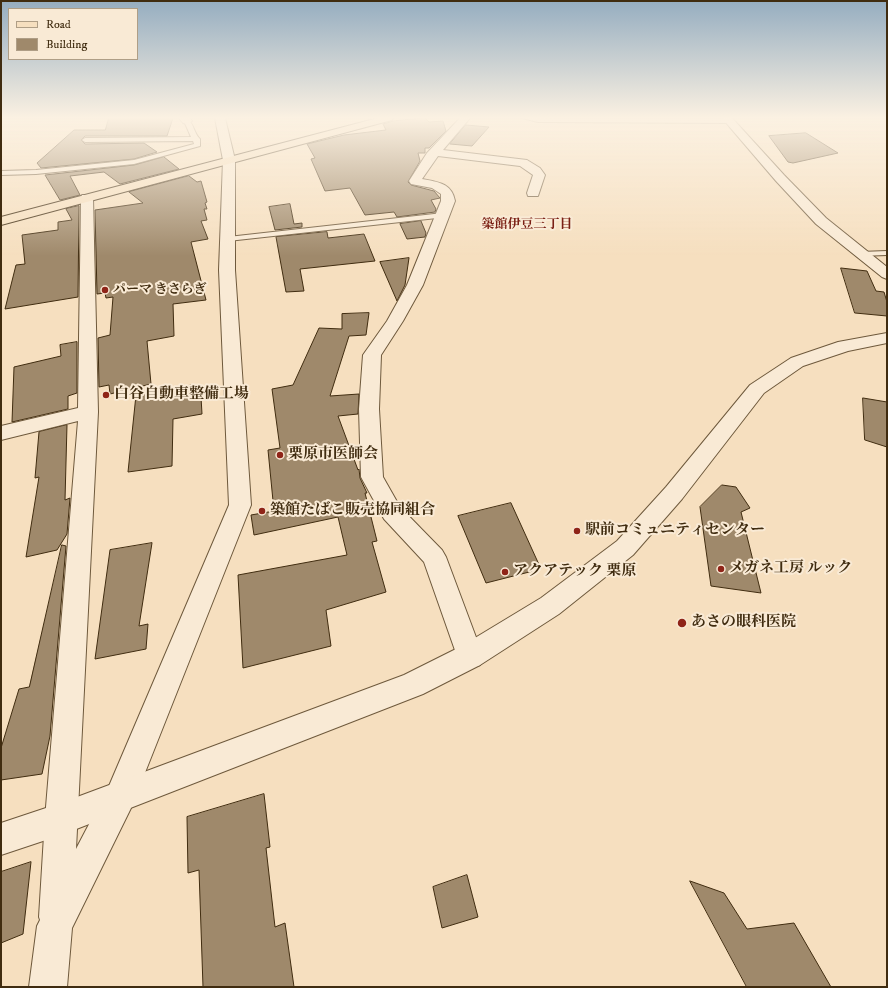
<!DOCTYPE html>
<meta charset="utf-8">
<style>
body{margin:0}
#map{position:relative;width:888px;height:988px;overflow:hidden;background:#f6dfbf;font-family:"IM FELL DW Pica",serif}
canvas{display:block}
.frame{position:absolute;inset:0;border:2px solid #402c10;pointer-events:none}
.legend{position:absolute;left:8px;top:8px;width:130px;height:52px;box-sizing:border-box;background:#f9ead5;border:1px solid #af9e86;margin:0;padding:5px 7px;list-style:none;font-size:12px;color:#402c10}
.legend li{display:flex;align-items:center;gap:8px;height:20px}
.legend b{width:20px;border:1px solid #af9e86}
</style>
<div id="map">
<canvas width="888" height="988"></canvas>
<div class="frame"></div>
<ul class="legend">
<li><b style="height:5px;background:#f6dfbf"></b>Road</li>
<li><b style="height:11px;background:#9f896b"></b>Building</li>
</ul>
</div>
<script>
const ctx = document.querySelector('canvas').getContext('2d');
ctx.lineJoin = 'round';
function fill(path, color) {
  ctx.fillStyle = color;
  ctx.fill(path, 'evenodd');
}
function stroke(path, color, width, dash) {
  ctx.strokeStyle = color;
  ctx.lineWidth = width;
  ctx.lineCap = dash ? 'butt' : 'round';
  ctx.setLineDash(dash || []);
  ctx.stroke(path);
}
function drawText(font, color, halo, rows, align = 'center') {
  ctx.font = font + ' "IM FELL DW Pica","Noto Serif JP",serif';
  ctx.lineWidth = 4;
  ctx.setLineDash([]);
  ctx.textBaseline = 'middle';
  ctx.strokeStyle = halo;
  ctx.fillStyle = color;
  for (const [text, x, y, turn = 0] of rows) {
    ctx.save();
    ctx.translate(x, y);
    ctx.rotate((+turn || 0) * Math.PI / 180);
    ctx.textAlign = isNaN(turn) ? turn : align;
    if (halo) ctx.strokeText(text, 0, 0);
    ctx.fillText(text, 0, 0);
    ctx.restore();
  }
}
const building = new Path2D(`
 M 109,118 L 173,118 L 167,136 L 85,136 L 81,140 L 85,144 L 144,143 L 157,152 L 134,159 L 41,168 L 37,163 L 74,130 L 105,130 Z
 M 423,118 L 425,118 L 429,122 L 443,121 L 446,131 L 429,148 L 425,148 L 425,153 L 418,153 L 420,161 L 408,182 L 411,185 L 434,191 L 440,198 L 431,200 L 436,209 L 435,212 L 397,217 L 394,212 L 365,215 L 350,188 L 325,191 L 311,159 L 315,158 L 307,144 L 344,135 L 386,130 L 383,124 L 393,121 Z
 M 466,125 L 489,127 L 472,146 L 450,144 Z
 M 806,133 L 838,153 L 793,163 L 788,162 L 769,136 Z
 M 164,157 L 179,169 L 120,184 L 104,172 L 70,176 L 80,195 L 60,200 L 45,175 L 134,165 Z
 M 189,176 L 197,182 L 201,181 L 207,202 L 205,203 L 207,209 L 204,209 L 207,220 L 201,221 L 208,239 L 191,242 L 206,300 L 173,304 L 174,336 L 147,341 L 151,384 L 110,394 L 109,385 L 99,387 L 98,338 L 110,335 L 113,297 L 106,298 L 105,293 L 97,294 L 95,210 L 143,203 L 129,192 Z
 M 290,204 L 294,224 L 302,223 L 302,227 L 275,230 L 269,207 Z
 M 79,206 L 78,297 L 5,309 L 16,265 L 25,264 L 22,235 L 58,230 L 58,222 L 72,220 L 66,209 Z
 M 421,221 L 426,233 L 425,237 L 407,239 L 400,224 Z
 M 327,232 L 328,238 L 364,234 L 375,261 L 300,269 L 304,291 L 286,292 L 276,237 Z
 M 409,258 L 405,285 L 397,301 L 380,262 Z
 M 841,268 L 867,271 L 876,291 L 884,292 L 887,302 L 887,316 L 855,313 Z
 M 369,313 L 366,335 L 349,336 L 330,396 L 359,394 L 358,414 L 338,416 L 358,470 L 359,469 L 360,478 L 367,493 L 365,493 L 377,541 L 372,542 L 386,592 L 326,610 L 331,646 L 243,668 L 238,575 L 347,555 L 338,517 L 254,535 L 251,515 L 274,511 L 268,450 L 280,448 L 272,389 L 293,385 L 319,328 L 342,329 L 342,314 Z
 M 77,342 L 77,393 L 68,396 L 68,409 L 12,422 L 14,367 L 61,356 L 60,345 Z
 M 194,385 L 201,397 L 202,414 L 173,419 L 172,466 L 128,472 L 136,395 Z
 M 863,398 L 887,402 L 887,447 L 865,440 Z
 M 67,425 L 65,500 L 70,498 L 67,534 L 57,550 L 26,557 L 39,477 L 35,478 L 39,432 Z
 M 722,485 L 736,487 L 750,508 L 741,512 L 761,593 L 711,586 L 700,507 Z
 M 511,503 L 541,569 L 486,583 L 458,516 Z
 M 152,543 L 139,626 L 148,624 L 146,649 L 95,659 L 110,550 Z
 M 62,545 L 66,546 L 50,736 L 42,774 L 1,780 L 1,748 L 19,689 L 29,687 Z
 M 264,794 L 270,847 L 266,848 L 275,927 L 285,923 L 294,987 L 203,987 L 199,870 L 188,873 L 187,817 Z
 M 31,862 L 23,934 L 1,943 L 1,872 Z
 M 467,875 L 478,917 L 442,928 L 433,887 Z
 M 690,881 L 724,893 L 747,929 L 794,923 L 831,987 L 747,987 Z`);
const service = new Path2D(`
 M 522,118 L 730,119 L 733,121 L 730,123 L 538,122 Z
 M 187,119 C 194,123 194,134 200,139 L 200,146 L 134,164 L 36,174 L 1,175 L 1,171 L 36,170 L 134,160 L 194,144 L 193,141 L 85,142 L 82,140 L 85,138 L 191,137 L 184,121 Z
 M 443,213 L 446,213 L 446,217 L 228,241 L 224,239 L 228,237 Z
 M 887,251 L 887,255 L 860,256 L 856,254 L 860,252 Z`);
const minor = new Path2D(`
 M 179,118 L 190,118 L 192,121 L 187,124 L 183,123 Z
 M 215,118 L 225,118 L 235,160 L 235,270 L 251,505 L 131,808 L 72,928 L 67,987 L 29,987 L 37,926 L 40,920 L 39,917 L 45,819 L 78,421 L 1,440 L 1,426 L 78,408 L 81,198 L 82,195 L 92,195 L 93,198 L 98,412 L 76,849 L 109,786 L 229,505 L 219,270 L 223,160 Z
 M 460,118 L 470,118 L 443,150 L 527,160 L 540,168 L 545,175 L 538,196 L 528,196 L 527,193 L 533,175 L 520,166 L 438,156 L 422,179 C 438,182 452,183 455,201 L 423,285 L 403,321 L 381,355 L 379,409 L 383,477 L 400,507 L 442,550 L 446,557 L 483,656 L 480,665 L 470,668 L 460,665 L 457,656 L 424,562 L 384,519 L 361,477 L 359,409 L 363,355 L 387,321 L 407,285 L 441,201 L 441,194 L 432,188 L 411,184 L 409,181 L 427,153 Z`);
const tertiary = new Path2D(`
 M 722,118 L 732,118 L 784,175 L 826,218 L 887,267 L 887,279 L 882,277 L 816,224 L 776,181 Z
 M 887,333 L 887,343 L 848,351 L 803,366 L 764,393 L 682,499 L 633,555 L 559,614 L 480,665 L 423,694 L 61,835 L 1,855 L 1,823 L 61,803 L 404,675 L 460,647 L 541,598 L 617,541 L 666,487 L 750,385 L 791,358 L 838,342 Z`);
const primary = new Path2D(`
 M 378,118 L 393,118 L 392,120 L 1,225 L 1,217 Z`);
const markers = [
 [105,290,4,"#8f2418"],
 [106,395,4,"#8f2418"],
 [280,455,4,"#8f2418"],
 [262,511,4,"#8f2418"],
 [577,531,4,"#8f2418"],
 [721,569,4,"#8f2418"],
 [505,572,4,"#8f2418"],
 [682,623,5,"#8f2418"]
];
const farNeighbourhoodnames = [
 ["築館伊豆三丁目",527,225]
];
const farPoinames = [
 ["パーマ きさらぎ",113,290]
];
const poiNames = [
 ["白谷自動車整備工場",114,395],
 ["栗原市医師会",288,455],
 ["築館たばこ販売協同組合",270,511],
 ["駅前コミュニティセンター",585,531],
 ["メガネ工房 ルック",729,569],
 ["アクアテック 栗原",513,572],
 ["あさの眼科医院",691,623]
];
fill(building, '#9f896b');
stroke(building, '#402c10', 1);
stroke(service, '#6e593c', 2);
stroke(minor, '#6e593c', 2);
stroke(tertiary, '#6e593c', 2);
stroke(primary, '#402c10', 2);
fill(service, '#f9ead5');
fill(minor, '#f9ead5');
fill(tertiary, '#f9ead5');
fill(primary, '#f6dfbf');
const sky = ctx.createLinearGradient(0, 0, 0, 256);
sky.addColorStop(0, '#95adc0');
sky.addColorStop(0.46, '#fbf1e2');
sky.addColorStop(1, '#fbf1e200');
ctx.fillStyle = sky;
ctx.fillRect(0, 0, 888, 256);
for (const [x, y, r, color] of markers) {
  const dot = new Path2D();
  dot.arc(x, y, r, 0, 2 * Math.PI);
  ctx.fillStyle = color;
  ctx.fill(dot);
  stroke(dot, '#f9ead5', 1.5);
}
drawText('bold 13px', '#7a1f14', '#f9ead5', farNeighbourhoodnames);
drawText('bold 13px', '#402c10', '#f9ead5', farPoinames, 'left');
drawText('bold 15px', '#402c10', '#f9ead5', poiNames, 'left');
</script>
